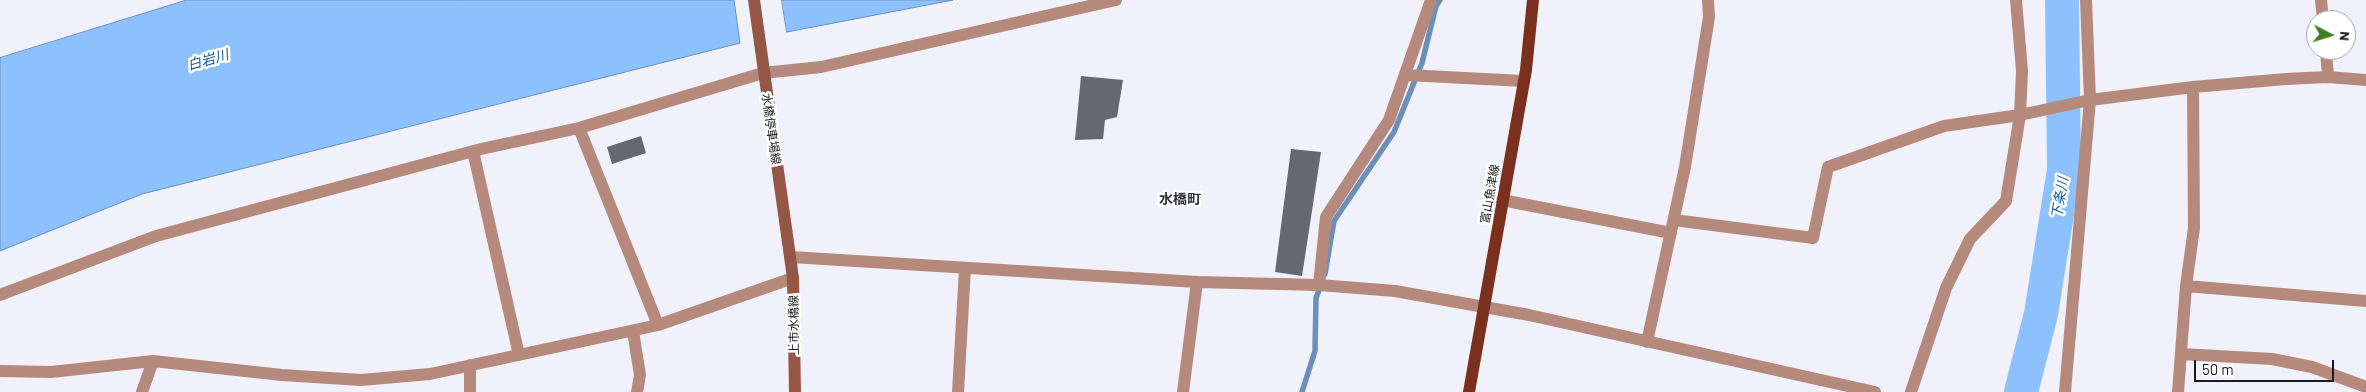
<!DOCTYPE html>
<meta charset="utf-8">
<style>
body{margin:0}
#map{position:relative;width:2366px;height:392px;overflow:hidden;background:#f0f1fb;font-family:Barlow,sans-serif}
canvas{display:block}
.north{position:absolute;left:2306px;top:10px;width:50px;height:50px;box-sizing:border-box;background:#fff;border:1px solid #a3a4a5;border-radius:50%;rotate:95deg;font-size:14px;font-weight:700;line-height:20px;text-align:center;color:#1a1b1e}
.north::after{content:'';display:block;margin:auto;width:18px;height:22px;background:#3e8021;clip-path:polygon(50% 0,100% 100%,50% 72%,0 100%)}
.scale{position:absolute;left:2194px;top:360px;width:140px;height:22px;box-sizing:border-box;border:2px solid #1a1b1e;border-top:0;padding-left:6px;font-size:15px;line-height:18px;white-space:nowrap;color:#1a1b1e;-webkit-text-stroke:4px #fff;paint-order:stroke}
</style>
<div id="map">
<canvas width="2366" height="392"></canvas>
<div class="north">N</div>
<div class="scale">50 m</div>
</div>
<script>
const ctx = document.querySelector('canvas').getContext('2d');
ctx.lineJoin = 'round';
function fill(path, color) {
  ctx.fillStyle = color;
  ctx.fill(path, 'evenodd');
}
function stroke(path, color, width, dash) {
  ctx.strokeStyle = color;
  ctx.lineWidth = width;
  ctx.lineCap = dash ? 'butt' : 'round';
  ctx.setLineDash(dash || []);
  ctx.stroke(path);
}
function drawText(font, color, halo, rows, align = 'center') {
  ctx.font = font + ' Barlow,"Noto Sans JP",sans-serif';
  ctx.lineWidth = 5;
  ctx.setLineDash([]);
  ctx.textBaseline = 'middle';
  ctx.strokeStyle = halo;
  ctx.fillStyle = color;
  for (const [text, x, y, turn = 0] of rows) {
    ctx.save();
    ctx.translate(x, y);
    ctx.rotate((+turn || 0) * Math.PI / 180);
    ctx.textAlign = isNaN(turn) ? turn : align;
    if (halo) ctx.strokeText(text, 0, 0);
    ctx.fillText(text, 0, 0);
    ctx.restore();
  }
}
const water = new Path2D(`
 M 187,0 L 734,0 L 740,43 L 142,194 L 0,251 L 0,58 Z
 M 782,0 L 953,0 L 787,32 Z`);
const stream = new Path2D(`
 M 1325,274 L 1334,221 L 1394,132 L 1422,63 L 1436,6 L 1440,0
 M 1302,392 L 1315,351 L 1316,298 L 1321,285`);
const river = new Path2D(`
 M 2021,392 L 2041,314 L 2064,170 L 2062,0`);
const building = new Path2D(`
 M 1081,76 L 1123,80 L 1117,117 L 1105,120 L 1103,139 L 1075,140 Z
 M 641,136 L 646,153 L 612,164 L 607,147 Z
 M 1291,149 L 1321,152 L 1302,276 L 1275,272 Z`);
const street = new Path2D(`
 M 2321,0 L 2323,20
 M 2326,50 L 2328,77
 M 1406,75 L 1524,81
 M 579,128 L 658,325
 M 473,151 L 519,355
 M 1502,200 L 1671,233
 M 1674,220 L 1813,238 L 1828,167 L 1944,126 L 2020,115 L 2090,100 L 2193,87 L 2286,79 L 2328,77 L 2366,80
 M 791,257 L 1197,282 L 1319,285 L 1395,291 L 1529,315 L 1875,392
 M 1319,285 L 1326,217 L 1389,120 L 1431,0
 M 2186,286 L 2366,301
 M 0,295 L 156,236 L 481,149 L 579,128 L 763,73 L 821,67 L 1116,0
 M 633,331 L 640,375 L 637,392
 M 1647,342 L 1685,167 L 1709,17 L 1708,0
 M 2181,354 L 2272,359 L 2312,367 L 2366,387
 M 470,365 L 470,392
 M 0,371 L 51,372 L 153,361 L 282,375 L 361,380 L 430,374 L 658,325 L 793,278
 M 142,392 L 153,361
 M 958,392 L 965,268
 M 1183,392 L 1197,282
 M 1911,392 L 1946,288 L 1970,239 L 2006,201 L 2020,115 L 2022,71 L 2016,0
 M 2065,392 L 2090,100 L 2086,0
 M 2178,392 L 2186,286 L 2194,228 L 2193,87`);
const secondary = new Path2D(`
 M 754,0 L 793,278 L 795,392`);
const primary = new Path2D(`
 M 1469,392 L 1526,70 L 1533,0`);
const streetNames = [
 ["水橋停車場線",771,129,82],
 ["富山魚津線",1490,194,-80],
 ["上市水橋線",794,325,-91]
];
const waterNames = [
 ["白岩川",208,60,-16],
 ["下条川",2060,198,-81]
];
const neighbourhoodNames = [
 ["水橋町",1180,199]
];
fill(water, '#8cc1fe');
stroke(water, '#6a8fbb', 1);
stroke(stream, '#6a8fbb', 5.5);
stroke(river, '#8cc1fe', 34);
fill(building, '#66676f');
stroke(street, '#b6897d', 12);
stroke(secondary, '#955646', 12);
stroke(primary, '#7b301d', 12);
drawText('12px', '#1a1b1e', '#fff', streetNames);
drawText('italic 14px', '#14599c', '#fff', waterNames);
drawText('bold 14px', '#32333a', '#fff', neighbourhoodNames);
</script>
